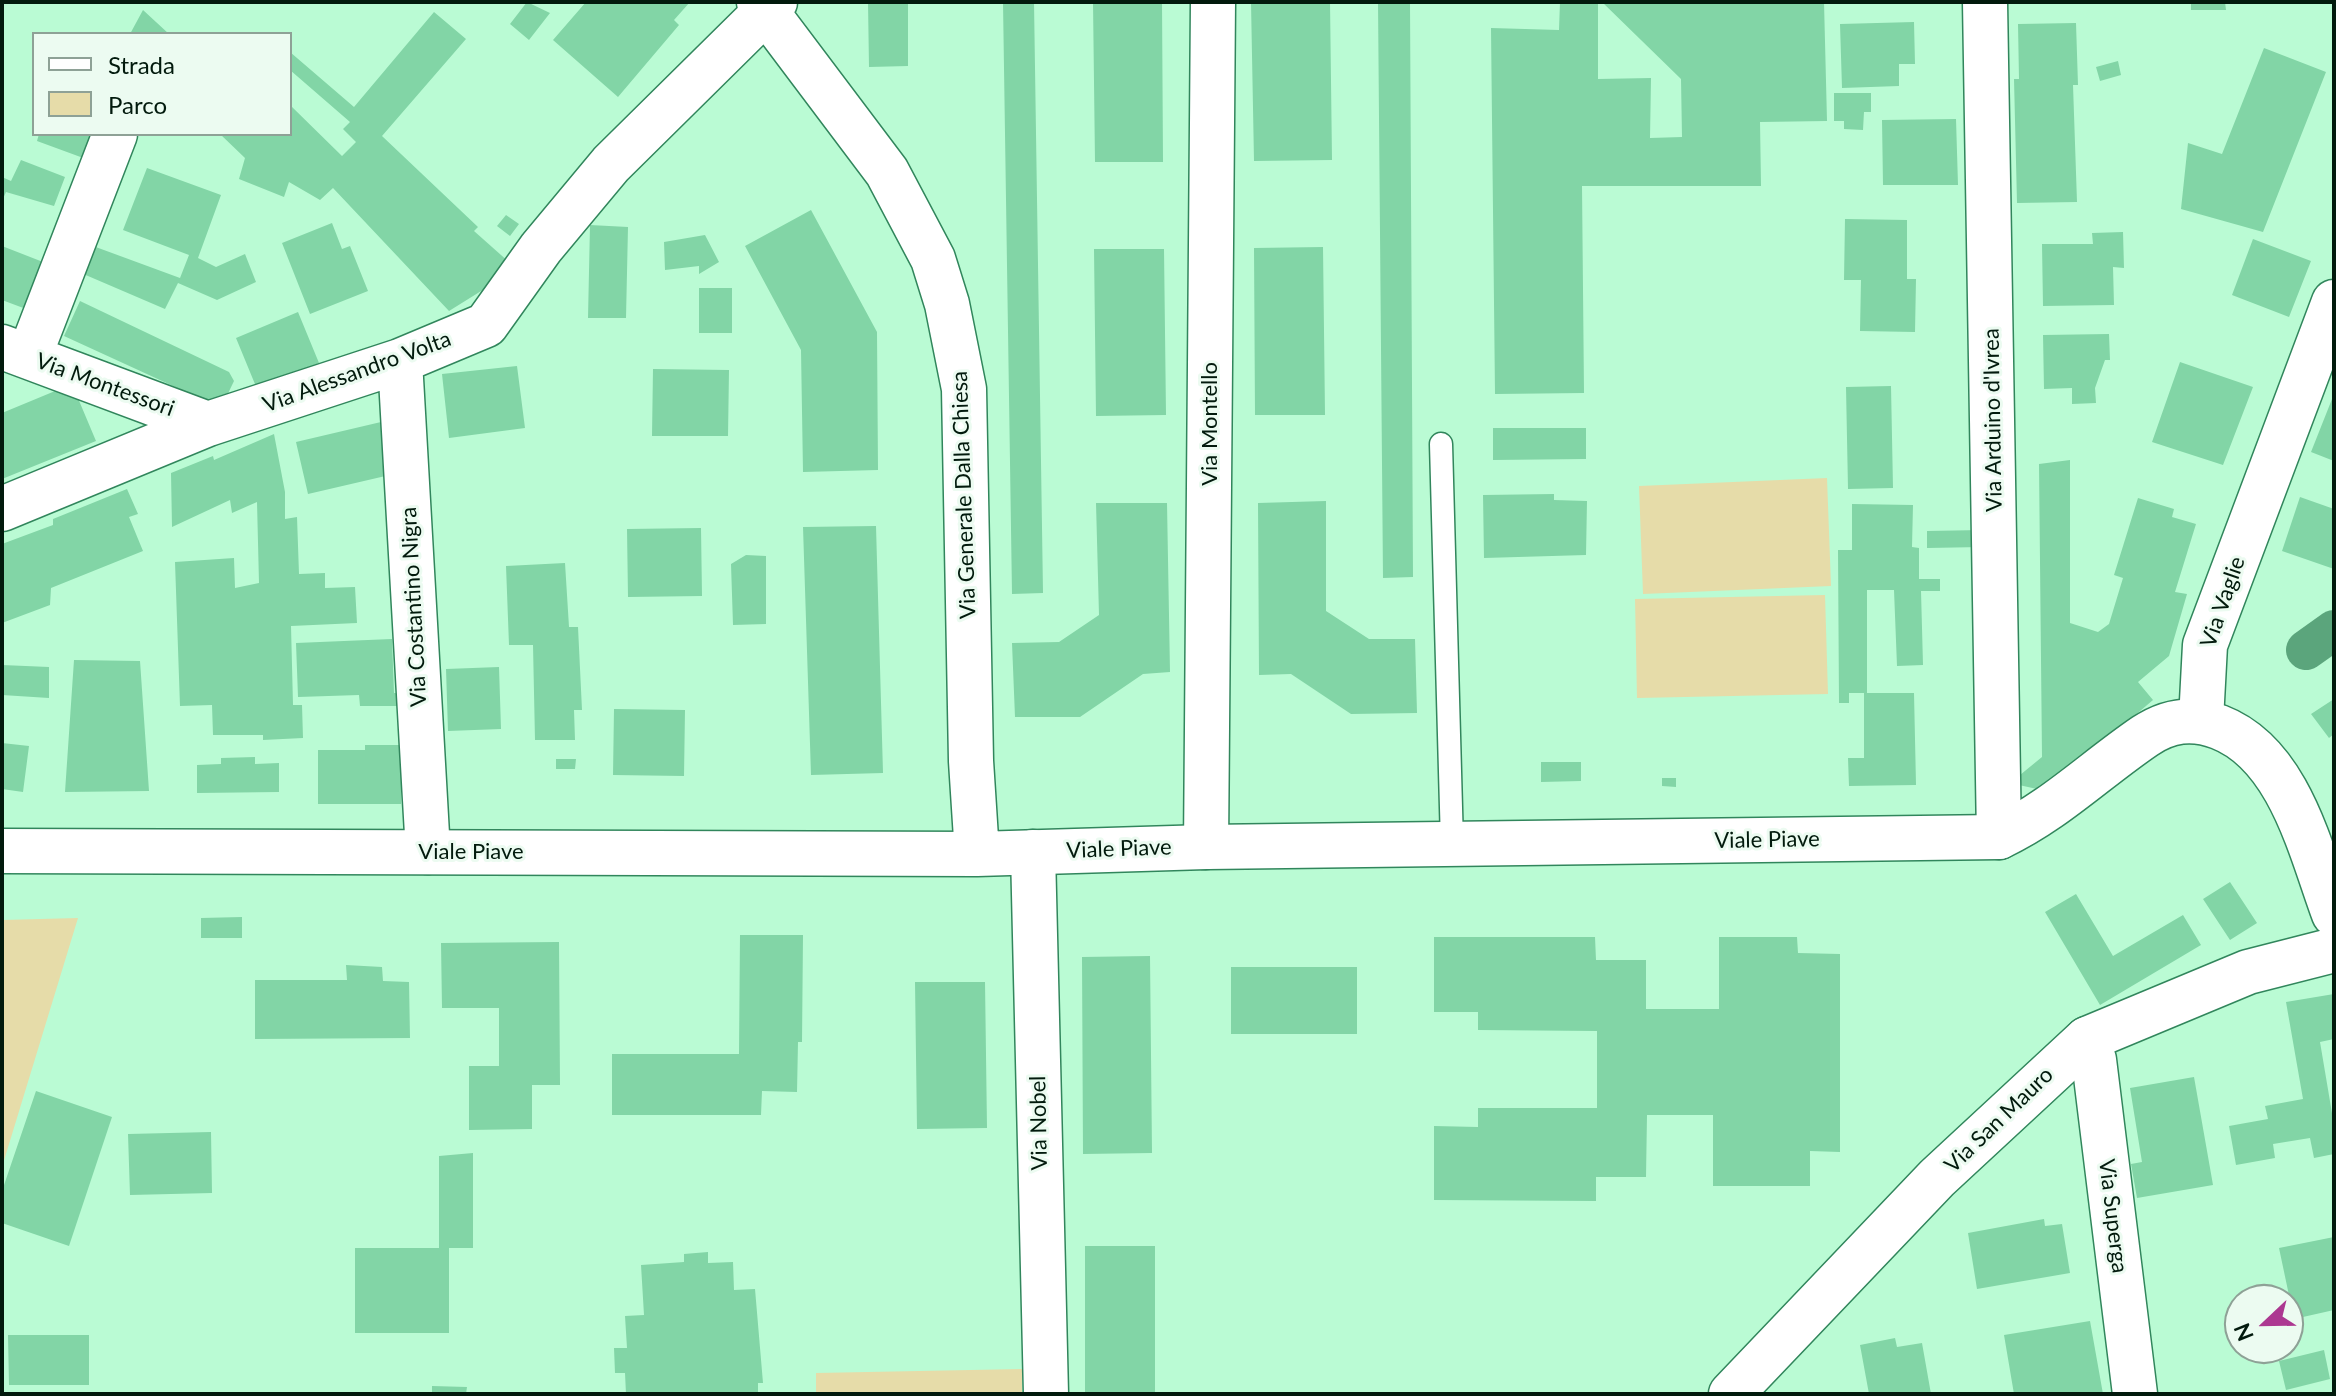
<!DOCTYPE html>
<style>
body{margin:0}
#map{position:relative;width:2336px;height:1396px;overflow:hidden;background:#bafbd4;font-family:Lato,sans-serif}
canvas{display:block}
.frame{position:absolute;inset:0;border:4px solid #021a0d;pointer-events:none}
.legend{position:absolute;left:32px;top:32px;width:260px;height:104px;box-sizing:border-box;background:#ecfbf1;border:2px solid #8ea196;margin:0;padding:10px 14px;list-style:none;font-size:24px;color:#021a0d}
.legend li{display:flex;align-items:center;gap:16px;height:40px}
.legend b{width:40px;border:2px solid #8ea196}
.north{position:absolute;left:2224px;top:1284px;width:80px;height:80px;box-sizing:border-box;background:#ecfbf1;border:2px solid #8ea196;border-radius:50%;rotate:248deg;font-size:22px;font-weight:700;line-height:32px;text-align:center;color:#021a0d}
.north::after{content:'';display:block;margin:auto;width:28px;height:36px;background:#ac3891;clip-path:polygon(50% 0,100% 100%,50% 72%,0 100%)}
</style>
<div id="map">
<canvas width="2336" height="1396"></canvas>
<div class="frame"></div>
<ul class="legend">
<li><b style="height:10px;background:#fff"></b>Strada</li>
<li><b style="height:22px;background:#e6dca9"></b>Parco</li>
</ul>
<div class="north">N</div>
</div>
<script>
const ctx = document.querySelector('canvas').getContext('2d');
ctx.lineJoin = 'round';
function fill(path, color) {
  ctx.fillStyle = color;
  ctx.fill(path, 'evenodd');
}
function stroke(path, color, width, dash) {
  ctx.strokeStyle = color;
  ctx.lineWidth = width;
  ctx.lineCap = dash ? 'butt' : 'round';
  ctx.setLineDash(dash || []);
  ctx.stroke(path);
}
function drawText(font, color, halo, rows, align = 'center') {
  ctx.font = font + ' Lato,sans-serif';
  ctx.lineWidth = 6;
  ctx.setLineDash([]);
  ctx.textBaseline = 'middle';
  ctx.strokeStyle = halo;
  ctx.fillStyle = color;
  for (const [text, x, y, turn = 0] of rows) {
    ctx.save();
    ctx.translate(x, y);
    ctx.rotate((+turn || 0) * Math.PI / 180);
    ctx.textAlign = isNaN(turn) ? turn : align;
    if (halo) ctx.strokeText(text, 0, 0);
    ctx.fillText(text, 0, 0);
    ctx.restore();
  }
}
const green = new Path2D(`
 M 1827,478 L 1831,586 L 1643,594 L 1639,486 Z
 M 1825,595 L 1828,694 L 1637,698 L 1635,599 Z
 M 78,918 L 2,1167 L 2,920 Z
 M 1022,1369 L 1022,1394 L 816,1394 L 816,1373 Z`);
const canal = new Path2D(`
 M 2306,650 L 2334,630`);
const building = new Path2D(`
 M 527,2 L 550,13 L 529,40 L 510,24 Z
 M 586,2 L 690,2 L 674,20 L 679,25 L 618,97 L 553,40 Z
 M 868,2 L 908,2 L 908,66 L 869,67 Z
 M 1003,2 L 1034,2 L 1043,593 L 1012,594 Z
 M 1093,2 L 1162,2 L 1163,162 L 1095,162 Z
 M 1251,2 L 1330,2 L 1332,160 L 1254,161 Z
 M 1378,2 L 1410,2 L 1413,577 L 1383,578 Z
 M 1560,2 L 1598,2 L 1598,79 L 1651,78 L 1650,138 L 1682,137 L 1681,79 L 1602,2 L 1824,2 L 1827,121 L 1760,122 L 1761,186 L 1582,186 L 1584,393 L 1495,394 L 1491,28 L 1559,30 Z
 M 2191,2 L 2225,2 L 2226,10 L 2191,10 Z
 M 143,10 L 169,34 L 130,34 Z
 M 434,12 L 466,39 L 382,136 L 478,227 L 474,231 L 510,263 L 494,283 L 449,311 L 333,188 L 320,200 L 289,182 L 284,197 L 239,179 L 245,158 L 220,134 L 290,134 L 290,105 L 342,156 L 356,142 L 343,129 L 350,122 L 290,70 L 290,52 L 354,107 Z
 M 1914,22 L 1915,64 L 1899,64 L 1899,86 L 1842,88 L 1840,24 Z
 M 2076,23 L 2078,85 L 2073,85 L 2077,202 L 2017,203 L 2014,79 L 2019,79 L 2018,24 Z
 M 2264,48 L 2326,72 L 2263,232 L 2181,209 L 2188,143 L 2222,154 Z
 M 2118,61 L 2121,75 L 2100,81 L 2096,67 Z
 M 1834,93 L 1871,93 L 1871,112 L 1864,112 L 1863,130 L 1844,129 L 1844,121 L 1834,121 Z
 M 1956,119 L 1958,185 L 1883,185 L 1882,120 Z
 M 39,134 L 95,134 L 86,159 L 37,141 Z
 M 21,160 L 65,177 L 54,206 L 6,192 L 2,201 L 2,177 L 11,181 Z
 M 147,168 L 221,195 L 198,258 L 216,267 L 245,254 L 256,282 L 217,300 L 178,283 L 165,309 L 81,273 L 93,246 L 180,278 L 189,255 L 123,230 Z
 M 811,210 L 877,332 L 878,470 L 803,472 L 801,350 L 745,246 Z
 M 506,215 L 519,224 L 510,236 L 497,226 Z
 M 1845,219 L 1907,220 L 1907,279 L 1916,279 L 1915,332 L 1860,331 L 1861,280 L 1844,280 Z
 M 332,223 L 342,249 L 350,246 L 368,291 L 310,314 L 282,243 Z
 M 590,225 L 628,227 L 626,318 L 588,318 Z
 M 2123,232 L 2124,268 L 2113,267 L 2114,305 L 2043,306 L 2042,244 L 2093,244 L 2092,233 Z
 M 705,235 L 719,262 L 699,274 L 699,266 L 665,270 L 664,242 Z
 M 2253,239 L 2311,261 L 2289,317 L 2232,295 Z
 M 2,246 L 43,262 L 26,309 L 2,300 Z
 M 1323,247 L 1325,415 L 1255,415 L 1254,248 Z
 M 1094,249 L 1164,249 L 1166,415 L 1096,416 Z
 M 699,288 L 732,288 L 732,333 L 699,333 Z
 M 80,301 L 229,372 L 234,381 L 221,408 L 64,336 Z
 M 298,312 L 319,363 L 257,389 L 236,338 Z
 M 2109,334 L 2110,360 L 2105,360 L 2095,388 L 2096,403 L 2072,404 L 2072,388 L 2044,389 L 2043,335 Z
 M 2180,362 L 2253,387 L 2223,465 L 2152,442 Z
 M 517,366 L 525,428 L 449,438 L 442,374 Z
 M 653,369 L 729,370 L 728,436 L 652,436 Z
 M 72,384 L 96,441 L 2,479 L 2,413 Z
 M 1891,386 L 1893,488 L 1848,489 L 1846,387 Z
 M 2334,394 L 2334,461 L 2311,452 Z
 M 381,422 L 394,474 L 308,494 L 296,442 Z
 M 1493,428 L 1586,428 L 1586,459 L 1493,460 Z
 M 274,434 L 285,492 L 285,519 L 297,517 L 299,574 L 325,573 L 325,588 L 355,587 L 357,623 L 291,626 L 293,705 L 302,705 L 303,738 L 263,740 L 263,735 L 213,735 L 212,705 L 180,706 L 175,562 L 234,558 L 235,588 L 259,583 L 257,502 L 232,513 L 230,500 L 172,527 L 171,473 L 213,456 L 214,460 Z
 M 2070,460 L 2070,623 L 2098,632 L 2109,624 L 2123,578 L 2114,575 L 2138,498 L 2174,509 L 2172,517 L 2196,524 L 2175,592 L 2187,594 L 2169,656 L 2138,682 L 2153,700 L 2046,791 L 2019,785 L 2020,775 L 2042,757 L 2039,464 Z
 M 127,489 L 138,514 L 129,517 L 143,551 L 51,588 L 50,605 L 2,623 L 2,544 L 53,525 L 53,519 Z
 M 1554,494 L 1554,500 L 1587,501 L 1586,555 L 1484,558 L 1483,495 Z
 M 2300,497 L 2334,509 L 2334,569 L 2282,551 Z
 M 1326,501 L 1326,611 L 1369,639 L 1415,639 L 1417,713 L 1351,714 L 1291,674 L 1259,675 L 1258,503 Z
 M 1096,503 L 1167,503 L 1170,672 L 1143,674 L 1080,717 L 1015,717 L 1012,643 L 1059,642 L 1099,615 Z
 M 1852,504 L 1913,505 L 1912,547 L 1919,548 L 1919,579 L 1940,579 L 1940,591 L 1921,591 L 1923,665 L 1897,666 L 1894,590 L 1867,590 L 1867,693 L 1914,693 L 1916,785 L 1849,786 L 1848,758 L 1864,758 L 1864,693 L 1849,693 L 1849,703 L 1839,703 L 1838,550 L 1852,550 Z
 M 876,526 L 883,773 L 811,775 L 803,527 Z
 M 701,528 L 702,596 L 628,597 L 627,529 Z
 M 1982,530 L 1982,547 L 1927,548 L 1927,531 Z
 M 746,555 L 766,556 L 766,624 L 733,625 L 731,564 Z
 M 565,563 L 569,627 L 578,627 L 582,710 L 574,710 L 575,740 L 535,740 L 533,645 L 509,645 L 506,566 Z
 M 392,639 L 394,693 L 400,693 L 401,706 L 360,706 L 359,695 L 298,697 L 296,643 Z
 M 74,660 L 140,661 L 149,791 L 65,792 Z
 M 2,665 L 49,667 L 49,698 L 2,695 Z
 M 499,667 L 501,729 L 448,731 L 446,669 Z
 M 2334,699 L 2334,734 L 2329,738 L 2311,714 Z
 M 614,709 L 685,710 L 684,776 L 613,775 Z
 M 2,743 L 29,746 L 23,792 L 2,789 Z
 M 365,745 L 401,745 L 401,804 L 318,804 L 318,750 L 365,750 Z
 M 255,757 L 255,764 L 279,763 L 279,792 L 197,793 L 197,765 L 221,764 L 221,758 Z
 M 556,759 L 576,759 L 575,769 L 556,769 Z
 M 1541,762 L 1581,762 L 1581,781 L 1541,782 Z
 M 1662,778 L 1676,778 L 1676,787 L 1662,786 Z
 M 2230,882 L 2257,923 L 2230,940 L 2203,899 Z
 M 2076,894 L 2113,956 L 2183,915 L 2201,945 L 2100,1005 L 2045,912 Z
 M 242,917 L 242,938 L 201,938 L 201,918 Z
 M 740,935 L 803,935 L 802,1042 L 798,1042 L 797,1092 L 762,1091 L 761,1115 L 612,1115 L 612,1054 L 739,1054 Z
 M 1434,937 L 1595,937 L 1596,960 L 1646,960 L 1646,1009 L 1719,1009 L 1719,937 L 1797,937 L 1798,953 L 1840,954 L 1840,1152 L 1810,1151 L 1810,1186 L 1713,1186 L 1713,1115 L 1647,1115 L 1646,1177 L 1596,1177 L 1596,1201 L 1434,1200 L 1434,1126 L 1478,1127 L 1478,1108 L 1597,1108 L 1597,1031 L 1478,1030 L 1478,1012 L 1434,1012 Z
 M 559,942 L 560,1085 L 532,1085 L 532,1129 L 469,1130 L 469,1066 L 499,1066 L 499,1008 L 442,1008 L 441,943 Z
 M 1150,956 L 1152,1153 L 1083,1154 L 1082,957 Z
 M 346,965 L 382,967 L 383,981 L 409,982 L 410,1038 L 255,1039 L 255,980 L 347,980 Z
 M 1231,967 L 1357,967 L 1357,1034 L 1231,1034 Z
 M 915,982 L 985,982 L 987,1128 L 917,1129 Z
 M 2334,994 L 2334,1039 L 2320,1042 L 2334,1125 L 2334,1154 L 2314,1158 L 2310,1138 L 2273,1144 L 2275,1158 L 2236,1165 L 2229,1126 L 2268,1119 L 2265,1106 L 2303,1099 L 2286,1002 Z
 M 2194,1077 L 2213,1185 L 2137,1198 L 2131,1164 L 2142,1162 L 2130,1088 Z
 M 36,1091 L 112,1117 L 69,1246 L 2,1223 L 2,1191 Z
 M 211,1132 L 212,1193 L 130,1195 L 128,1134 Z
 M 473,1153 L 473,1248 L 449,1248 L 449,1333 L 355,1333 L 355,1248 L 439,1248 L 439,1156 Z
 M 2044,1219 L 2045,1226 L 2062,1224 L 2070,1273 L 1977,1289 L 1968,1233 Z
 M 2334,1237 L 2334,1310 L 2294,1319 L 2279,1248 Z
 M 1085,1246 L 1155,1246 L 1155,1394 L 1085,1394 Z
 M 708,1252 L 708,1263 L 733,1262 L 734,1290 L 755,1289 L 763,1383 L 758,1383 L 758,1394 L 626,1394 L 625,1373 L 615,1373 L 614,1348 L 627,1348 L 625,1316 L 644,1315 L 641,1265 L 684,1262 L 684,1254 Z
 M 2090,1321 L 2103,1394 L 2014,1394 L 2004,1335 Z
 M 8,1335 L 89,1335 L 89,1385 L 9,1385 Z
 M 1895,1338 L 1897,1347 L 1922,1343 L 1931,1394 L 1869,1394 L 1860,1345 Z
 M 2324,1350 L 2330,1379 L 2286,1390 L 2279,1361 Z
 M 432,1386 L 467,1387 L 466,1394 L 432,1394 Z`);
const lane = new Path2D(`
 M 1441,444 L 1452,844`);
const street = new Path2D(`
 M 1985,2 L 1999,837
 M 2,347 L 208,424
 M 29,357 L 115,134
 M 400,361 L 428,852
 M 2,509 L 208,424 L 400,361 L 486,325 L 541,248 L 611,164 L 775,2
 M 2201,720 L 2205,645 L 2334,302
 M 1206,847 L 1213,2
 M 1033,852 L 1046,1394
 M 2087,1039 L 2094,1060 L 2135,1394`);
const secondary = new Path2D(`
 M 759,2 L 887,172 L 933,259 L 947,304 L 964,389 L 971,761 L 977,854
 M 2,851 L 977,854 L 1206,847 L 1999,837 C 2054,811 2095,770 2145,736 C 2169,720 2192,717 2219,727 C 2289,754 2310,849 2334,914
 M 1731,1394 L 1937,1178 L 2087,1039 L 2248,972 L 2334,950`);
const streetNames = [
 ["Via Alessandro Volta",357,372,-20],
 ["Via Montessori",105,385,20],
 ["Via Arduino d'Ivrea",1993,420,-91],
 ["Via Montello",1210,424,-90],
 ["Via Generale Dalla Chiesa",964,495,-92],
 ["Via Vaglie",2223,602,-71],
 ["Via Costantino Nigra",414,607,-93],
 ["Viale Piave",1767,840,-1],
 ["Viale Piave",1119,849,-2],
 ["Viale Piave",471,852],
 ["Via San Mauro",1999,1120,-44],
 ["Via Nobel",1039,1123,-91],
 ["Via Superga",2113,1216,83]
];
fill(green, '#e6dca9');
stroke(canal, '#5ba57c', 40);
fill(building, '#82d5a6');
stroke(lane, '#31865c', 25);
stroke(street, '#31865c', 47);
stroke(secondary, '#31865c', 47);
stroke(lane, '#fff', 22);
stroke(street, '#fff', 44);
stroke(secondary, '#fff', 44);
drawText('22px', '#021a0d', '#ecfbf1', streetNames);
</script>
